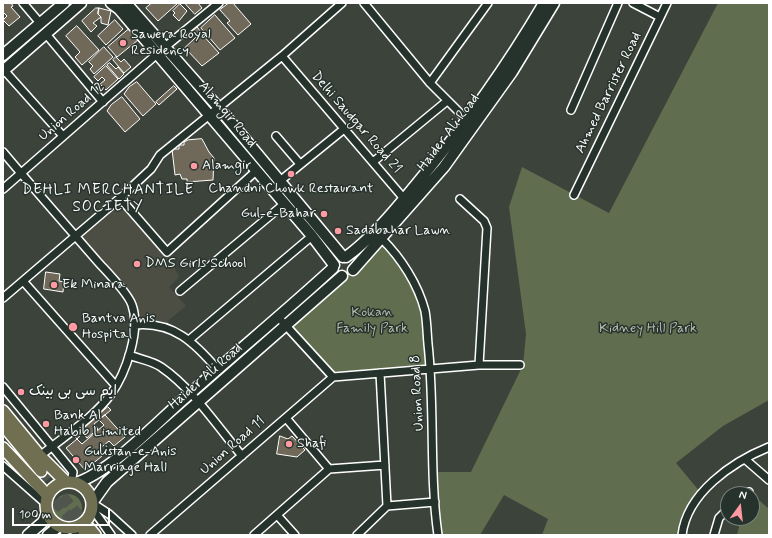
<!DOCTYPE html>
<meta charset="utf-8">
<style>
body{margin:0}
#map{position:relative;width:772px;height:538px;overflow:hidden;background:#3c433a;font-family:Mynerve,sans-serif}
canvas{display:block}
.frame{position:absolute;inset:0;border:4px solid #fff;pointer-events:none}
.north{position:absolute;left:720px;top:486px;width:40px;height:40px;box-sizing:border-box;background:#26332d;border:1px solid #7d8581;border-radius:50%;rotate:15deg;font-size:11px;font-weight:700;line-height:16px;text-align:center;color:#fff}
.north::after{content:'';display:block;margin:auto;width:14px;height:18px;background:#ff9aa2;clip-path:polygon(50% 0,100% 100%,50% 72%,0 100%)}
.scale{position:absolute;left:12px;top:508px;width:98px;height:18px;box-sizing:border-box;border:2px solid #fff;border-top:0;padding-left:5px;font-size:12px;line-height:14px;white-space:nowrap;color:#fff;-webkit-text-stroke:3px #26332d;paint-order:stroke}
</style>
<div id="map">
<canvas width="772" height="538"></canvas>
<div class="frame"></div>
<div class="north">N</div>
<div class="scale">100 m</div>
</div>
<script>
const ctx = document.querySelector('canvas').getContext('2d');
ctx.lineJoin = 'round';
function fill(path, color) {
  ctx.fillStyle = color;
  ctx.fill(path, 'evenodd');
}
function stroke(path, color, width, dash) {
  ctx.strokeStyle = color;
  ctx.lineWidth = width;
  ctx.lineCap = dash ? 'butt' : 'round';
  ctx.setLineDash(dash || []);
  ctx.stroke(path);
}
function drawText(font, color, halo, rows, align = 'center') {
  ctx.font = font + ' Mynerve,"Playpen Sans Arabic",sans-serif';
  ctx.lineWidth = 3;
  ctx.setLineDash([]);
  ctx.textBaseline = 'middle';
  ctx.strokeStyle = halo;
  ctx.fillStyle = color;
  for (const [text, x, y, turn = 0] of rows) {
    ctx.save();
    ctx.translate(x, y);
    ctx.rotate((+turn || 0) * Math.PI / 180);
    ctx.textAlign = isNaN(turn) ? turn : align;
    if (halo) ctx.strokeText(text, 0, 0);
    ctx.fillText(text, 0, 0);
    ctx.restore();
  }
}
const built = new Path2D(`
 M 120,198 L 167,252 L 179,277 L 169,287 L 186,306 L 169,320 L 167,328 L 135,325 L 132,303 L 76,236 Z`);
const green = new Path2D(`
 M 718,3 L 769,3 L 769,400 L 723,426 L 676,463 L 701,493 L 682,535 L 542,535 L 548,519 L 504,495 L 480,535 L 439,535 L 434,472 L 471,472 L 523,365 L 526,334 L 509,207 L 522,167 L 609,213 Z
 M 382,239 L 400,258 L 424,310 L 431,370 L 333,377 L 286,327 L 363,259 Z
 M54 508a14 14 0 1 1 28 0a14 14 0 1 1-28 0Z
 M 760,501 L 769,509 L 769,535 L 737,535 L 741,518 L 752,518 L 752,509 Z`);
const building = new Path2D(`
 M 3,3 L 11,3 L 13,6 L 11,7 L 20,17 L 9,26 L 3,20 L 7,16 L 3,12 Z
 M 152,3 L 178,3 L 158,21 L 146,8 Z
 M 185,3 L 198,3 L 202,8 L 195,14 Z
 M 229,3 L 233,3 L 251,24 L 238,35 L 227,23 L 230,21 L 220,10 Z
 M 180,4 L 187,11 L 179,21 L 173,15 L 175,13 L 173,11 Z
 M 96,8 L 99,8 L 98,14 L 101,17 L 93,23 L 97,26 L 91,32 L 82,21 Z
 M 99,8 L 111,11 L 108,25 L 101,23 L 101,17 L 98,14 Z
 M 215,15 L 235,38 L 220,50 L 201,28 Z
 M 115,20 L 123,29 L 106,45 L 98,36 Z
 M 77,26 L 99,50 L 82,65 L 75,57 L 80,52 L 66,36 Z
 M 197,27 L 201,32 L 197,35 L 193,31 Z
 M 129,29 L 138,40 L 117,57 L 108,47 Z
 M 201,33 L 219,53 L 202,66 L 185,48 Z
 M 104,47 L 113,57 L 94,74 L 90,69 L 93,66 L 89,62 Z
 M 116,57 L 121,62 L 124,59 L 131,67 L 124,73 L 113,60 Z
 M 110,63 L 116,69 L 118,67 L 124,74 L 119,79 L 107,65 Z
 M 106,66 L 118,79 L 106,90 L 100,84 L 105,80 L 102,77 L 98,81 L 94,77 Z
 M 137,82 L 156,104 L 143,116 L 124,94 L 129,87 Z
 M 174,86 L 177,89 L 159,105 L 156,102 Z
 M 122,97 L 140,119 L 125,132 L 107,111 L 111,105 Z
 M 202,139 L 209,152 L 214,158 L 213,180 L 187,182 L 187,179 L 182,179 L 180,174 L 175,175 L 172,149 L 179,149 L 179,145 L 184,145 L 184,142 L 188,140 Z
 M 46,272 L 60,274 L 59,281 L 64,282 L 63,292 L 44,289 Z
 M 108,407 L 111,410 L 94,424 L 98,429 L 87,438 L 83,433 L 77,439 L 74,436 Z
 M 105,415 L 125,437 L 114,446 L 109,441 L 97,451 L 102,456 L 85,470 L 66,448 L 77,439 L 82,444 L 104,425 L 99,420 Z
 M 280,436 L 288,439 L 292,436 L 305,450 L 297,457 L 277,454 Z`);
const primaryTunnel = new Path2D(`
 M 41,471 L 90,529
 M 44,488 L 84,534`);
const street = new Path2D(`
 M 23,3 L 40,23
 M 364,3 L 430,83 L 469,122
 M 633,3 L 660,17
 M 46,34 L 103,102
 M 165,47 L 219,3
 M 282,56 L 406,201
 M 4,70 L 63,136
 M 430,83 L 488,3
 M 571,110 L 618,3
 M 276,136 L 300,164
 M 3,152 C 34,189 66,225 98,262 C 107,272 128,293 132,305 C 141,330 126,373 111,394 C 93,419 64,436 40,456
 M 373,162 L 447,101
 M 280,181 L 344,129
 M 3,189 L 157,54
 M 574,195 L 667,3
 M 120,198 L 167,252 L 256,171
 M 460,199 L 484,221 L 487,228 L 479,365
 M 382,239 C 401,258 418,284 425,311 C 427,322 427,333 428,344 C 435,407 429,472 438,535
 M 23,281 L 116,386
 M 180,291 L 284,204
 M 3,298 L 120,198 L 151,169 L 160,155 L 282,56 L 342,3
 M 279,318 L 333,377
 M 135,325 C 173,321 195,343 218,370
 M 189,340 L 312,236
 M 129,355 C 139,359 153,361 161,367 C 192,388 218,427 242,456
 M 333,377 L 479,365 L 520,365
 M 3,387 L 73,472 L 71,483
 M 286,418 L 329,469 L 385,465
 M 746,460 L 769,480
 M 3,466 L 46,504
 M 746,494 L 749,492
 M 92,503 L 109,514 L 132,535
 M 387,506 L 435,502
 M 92,508 L 111,535
 M 277,515 L 295,535
 M 64,528 L 65,535
 M 71,528 L 78,535
 M 150,535 L 333,377
 M 254,535 L 329,469
 M 357,535 L 387,506 L 380,373
 M 682,535 C 687,493 732,462 769,447
 M 714,535 L 719,518 L 728,509`);
const secondary = new Path2D(`
 M 111,3 L 119,9 L 312,236 L 334,265
 M 126,3 L 219,108 L 343,257
 M 3,55 L 64,3
 M 3,71 L 81,3
 M 346,257 C 372,238 394,211 414,187 C 462,129 506,68 544,3
 M 353,270 L 444,167 L 512,72 L 554,3
 M 76,483 C 110,472 156,423 185,398 C 234,354 284,313 333,268
 M 92,503 L 107,482 L 342,276
 M 28,535 L 43,522 L 47,513
 M 48,535 L 59,526`);
const primary = new Path2D(`
 M 3,411 L 40,456 L 66,482
 M 3,425 L 41,471
 M 3,448 L 48,496
 M46 505a23 23 0 1 1 46 0a23 23 0 1 1-46 0Z
 M 90,529 L 95,535
 M 84,534 L 84,535`);
const markers = [
 [123,43,4,"#ff9aa2"],
 [194,166,4,"#ff9aa2"],
 [291,174,4,"#ff9aa2"],
 [324,214,4,"#ff9aa2"],
 [338,231,4,"#ff9aa2"],
 [137,264,4,"#ff9aa2"],
 [54,285,4,"#ff9aa2"],
 [73,327,5,"#ff9aa2"],
 [21,392,4,"#ff9aa2"],
 [46,424,4,"#ff9aa2"],
 [289,444,4,"#ff9aa2"],
 [76,460,4,"#ff9aa2"]
];
const poiNames = [
 ["Sawera Royal",131,35],
 ["Residency",131,51],
 ["Alamgir",202,166],
 ["Chandni Chowk Restaurant",291,189,"center"],
 ["Gul-e-Bahar",316,214,"right"],
 ["Sadabahar Lawn",346,231],
 ["DMS Girls School",145,264],
 ["Ek Minara",62,285],
 ["Bantva Anis",82,319],
 ["Hospital",82,335],
 ["ایم سی بی بینک",29,392],
 ["Bank Al",54,416],
 ["Habib Limited",54,432],
 ["Shafi",297,444],
 ["Gulistan-e-Anis",84,452],
 ["Marriage Hall",84,468]
];
const streetNames = [
 ["Ahmed Barrister Road",609,93,-64],
 ["Union Road 12",72,112,-41],
 ["Alamgir Road",227,115,50],
 ["Delhi Saudgar Road 21",356,123,49],
 ["Haider Ali Road",449,133,-53],
 ["Haider Ali Road",206,377,-41],
 ["Union Road 8",418,393,-93],
 ["Union Road 11",233,446,-41]
];
const parkNames = [
 ["Kokan",372,313],
 ["Family Park",372,329],
 ["Kidney Hill Park",648,329]
];
const neighbourhoodNames = [
 ["DEHLI MERCHANTILE",108,191],
 ["SOCIETY",108,208]
];
fill(built, '#4c4e43');
fill(green, '#606d4e');
fill(building, '#706858');
stroke(building, '#fff', 1);
stroke(primaryTunnel, '#50564e', 11, [11, 5.5]);
stroke(street, '#fff', 10);
stroke(secondary, '#fff', 13);
stroke(primary, '#fff', 14);
stroke(street, '#26332d', 7);
stroke(secondary, '#26332d', 10);
stroke(primary, '#706f52', 11);
for (const [x, y, r, color] of markers) {
  const dot = new Path2D();
  dot.arc(x, y, r, 0, 2 * Math.PI);
  ctx.fillStyle = color;
  ctx.fill(dot);
  stroke(dot, '#26332d', 1.5);
}
drawText('14px', '#fff', '#26332d', poiNames, 'left');
drawText('14px', '#fff', '#26332d', streetNames);
drawText('14px', '#b7bdaf', '#26332d', parkNames);
ctx.letterSpacing = '1px';
drawText('15px', '#fff', '#26332d', neighbourhoodNames);
ctx.letterSpacing = '0px';
</script>
